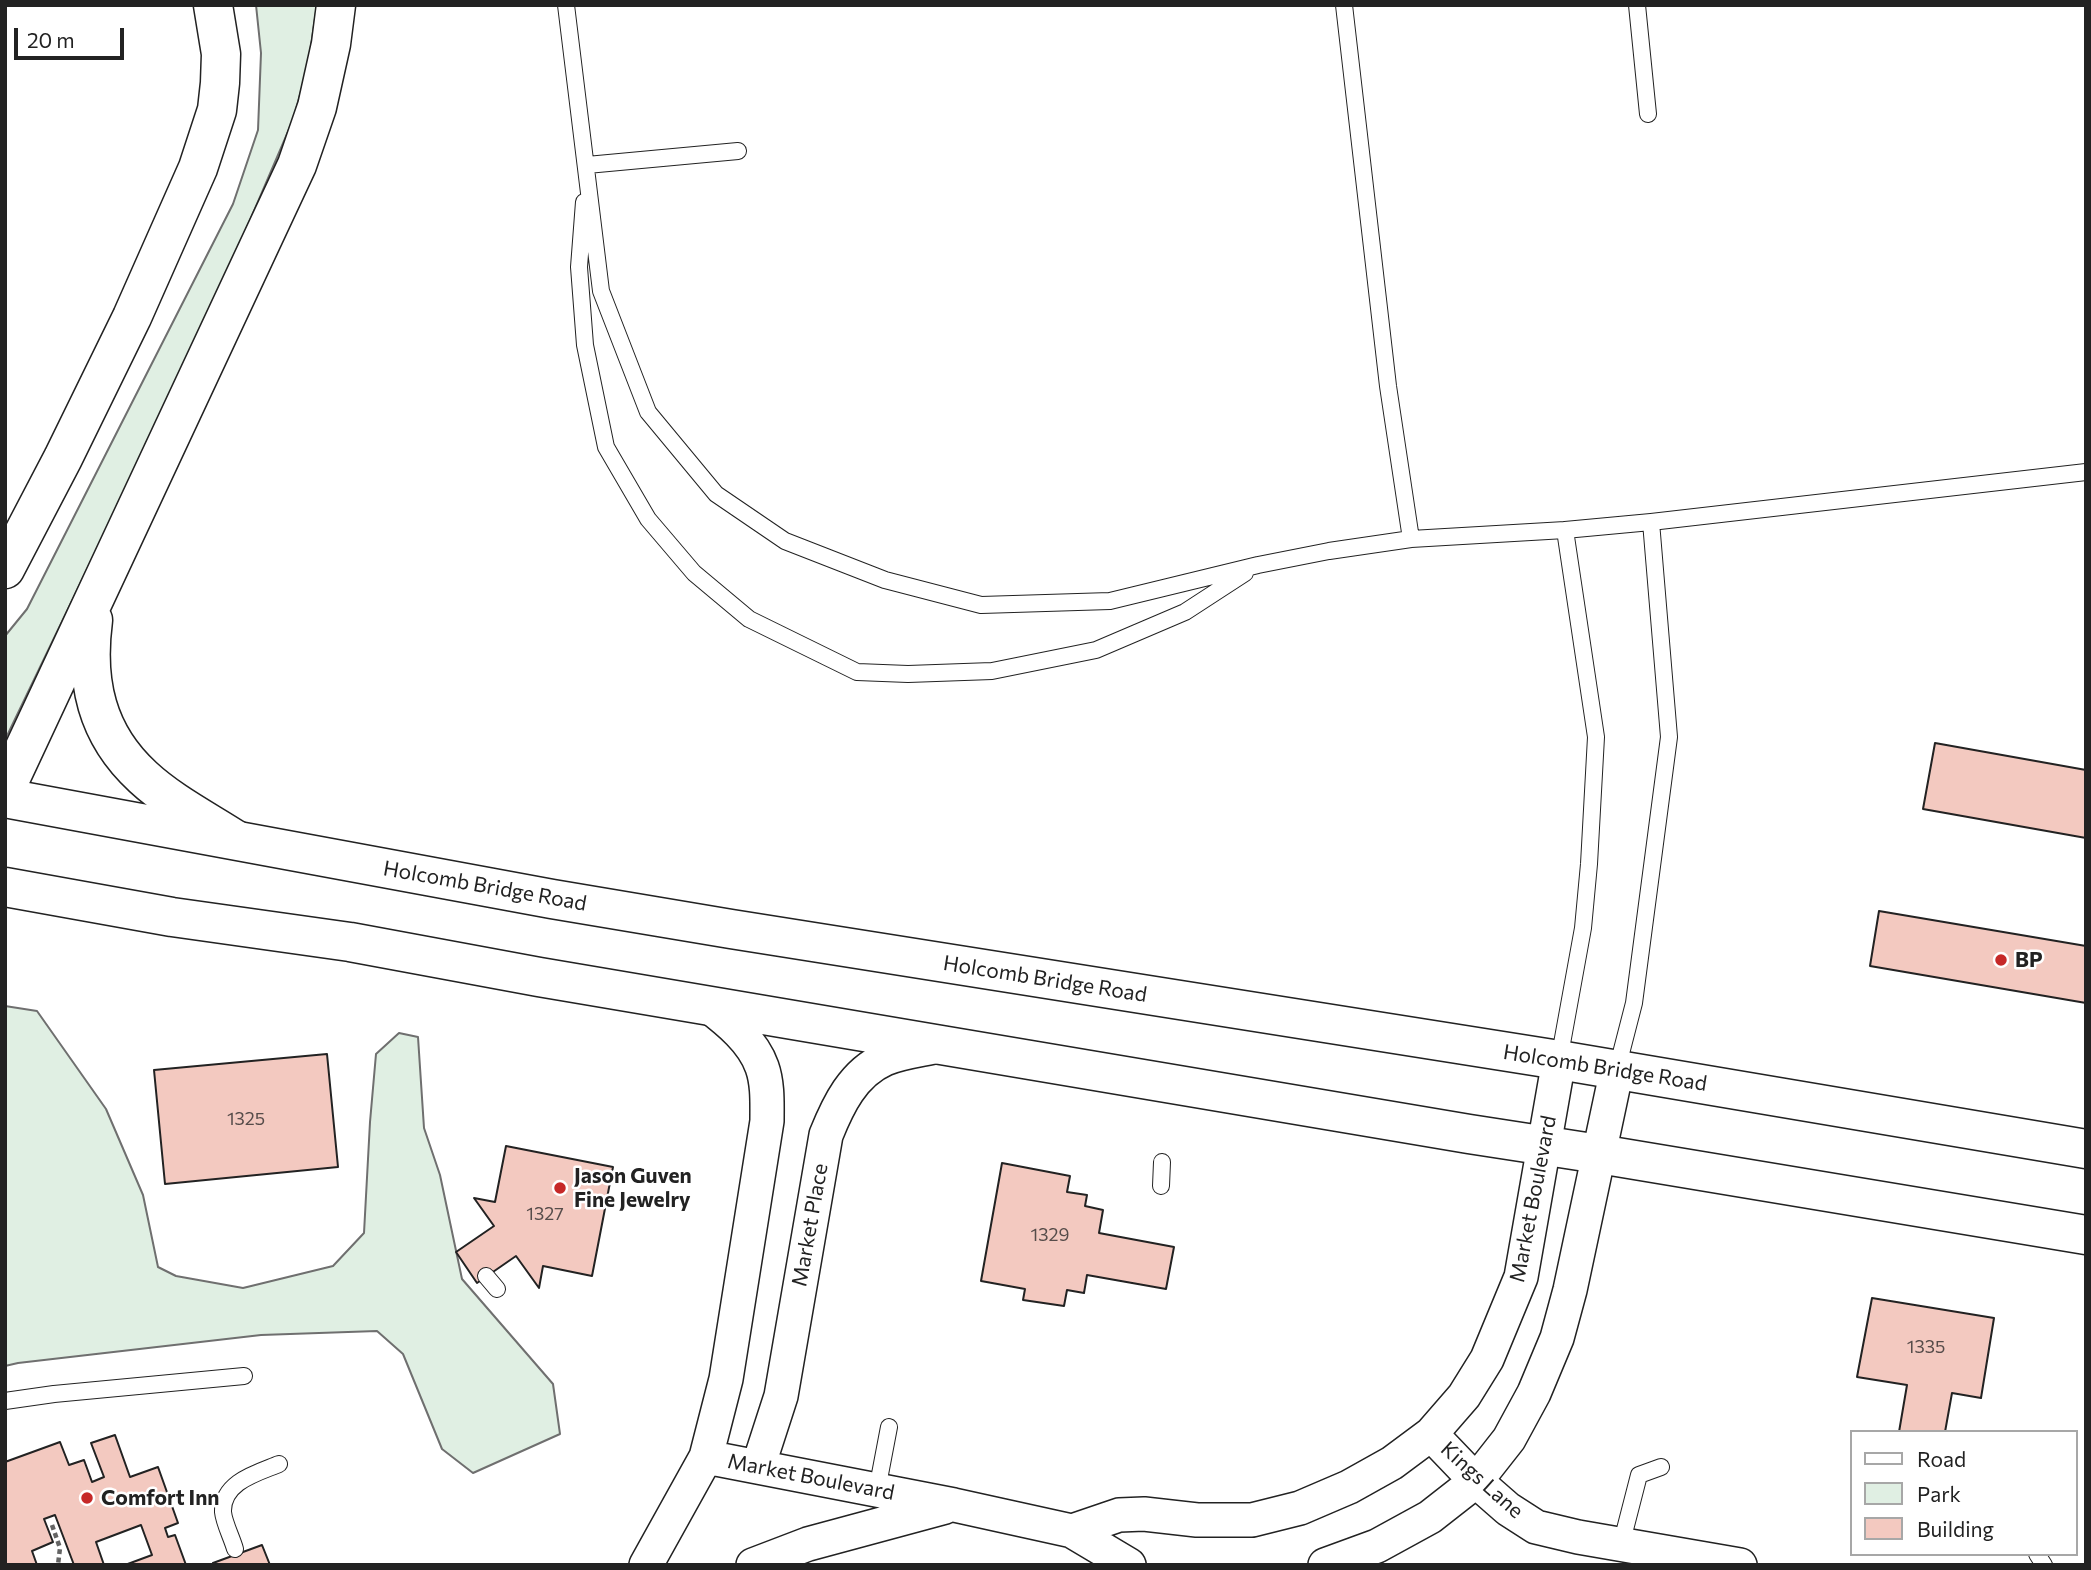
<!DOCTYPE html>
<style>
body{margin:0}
#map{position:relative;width:2091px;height:1570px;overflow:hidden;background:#fff;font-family:Commissioner,sans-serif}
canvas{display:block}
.frame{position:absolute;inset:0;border:7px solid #222;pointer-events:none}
.legend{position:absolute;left:1850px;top:1430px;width:228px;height:126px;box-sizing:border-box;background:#fff;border:2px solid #a7a7a7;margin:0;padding:9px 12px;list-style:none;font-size:21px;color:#222}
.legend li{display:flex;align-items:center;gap:14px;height:35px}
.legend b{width:35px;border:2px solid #a7a7a7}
.scale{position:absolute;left:14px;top:28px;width:110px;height:32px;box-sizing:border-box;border:4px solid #222;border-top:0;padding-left:9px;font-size:21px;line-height:24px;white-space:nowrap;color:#222;-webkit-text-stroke:5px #fff;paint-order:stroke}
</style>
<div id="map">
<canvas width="2091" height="1570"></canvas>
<div class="frame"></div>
<ul class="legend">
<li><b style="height:9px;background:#fff"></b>Road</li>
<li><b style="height:19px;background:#e0efe3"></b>Park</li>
<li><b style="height:19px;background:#f3c9c0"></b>Building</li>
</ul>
<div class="scale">20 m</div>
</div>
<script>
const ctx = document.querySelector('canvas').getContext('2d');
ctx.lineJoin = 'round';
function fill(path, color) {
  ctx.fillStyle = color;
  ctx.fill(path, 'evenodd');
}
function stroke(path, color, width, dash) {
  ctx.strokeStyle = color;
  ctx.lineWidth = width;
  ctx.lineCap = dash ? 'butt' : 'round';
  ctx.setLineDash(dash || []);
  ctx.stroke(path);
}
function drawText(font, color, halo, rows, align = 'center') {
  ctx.font = font + ' Commissioner,sans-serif';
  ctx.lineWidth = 5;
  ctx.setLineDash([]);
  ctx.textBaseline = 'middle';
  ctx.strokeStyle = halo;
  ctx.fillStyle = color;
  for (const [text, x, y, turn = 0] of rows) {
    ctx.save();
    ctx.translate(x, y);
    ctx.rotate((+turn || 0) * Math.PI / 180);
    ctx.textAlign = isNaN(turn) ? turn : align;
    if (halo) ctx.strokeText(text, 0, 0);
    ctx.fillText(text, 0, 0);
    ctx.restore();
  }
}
const green = new Path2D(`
 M 256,5 L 317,5 L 308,66 L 293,120 L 242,239 L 120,501 L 5,740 L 5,636 L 27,609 L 233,204 L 258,130 L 261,53 Z
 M 5,1006 L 37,1011 L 106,1109 L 143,1195 L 158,1267 L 176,1276 L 243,1288 L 333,1266 L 364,1233 L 370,1122 L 376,1054 L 399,1033 L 418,1037 L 424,1128 L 440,1175 L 462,1279 L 553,1384 L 560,1434 L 473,1473 L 442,1449 L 403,1354 L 377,1331 L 261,1335 L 18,1363 L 5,1366 Z`);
const building = new Path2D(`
 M 1935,743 L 2086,770 L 2086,838 L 1923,809 Z
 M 1879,911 L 2086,946 L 2086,1003 L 1870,966 Z
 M 327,1054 L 338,1167 L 165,1184 L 154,1070 Z
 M 506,1146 L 613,1167 L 592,1276 L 543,1266 L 539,1288 L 516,1256 L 477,1283 L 456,1252 L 494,1226 L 474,1198 L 495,1202 Z
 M 1002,1163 L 1070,1176 L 1067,1192 L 1087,1195 L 1085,1206 L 1103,1210 L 1099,1233 L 1174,1247 L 1166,1289 L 1087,1275 L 1084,1293 L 1067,1290 L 1064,1306 L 1023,1300 L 1025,1289 L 981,1281 Z
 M 1872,1298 L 1994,1318 L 1981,1398 L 1952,1393 L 1945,1432 L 1899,1432 L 1907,1385 L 1857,1377 Z
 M 115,1435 L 130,1477 L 158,1467 L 178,1523 L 165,1528 L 168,1537 L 175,1535 L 186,1565 L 125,1565 L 152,1555 L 141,1525 L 96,1542 L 104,1565 L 74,1565 L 55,1515 L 44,1519 L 53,1542 L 32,1551 L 37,1565 L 5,1565 L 5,1462 L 60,1442 L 69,1465 L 84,1460 L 92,1482 L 104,1477 L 91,1443 Z
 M 262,1545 L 270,1565 L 214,1565 L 213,1563 Z`);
const path = new Path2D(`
 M 52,1525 L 60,1548 L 58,1565`);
const lane = new Path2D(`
 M 566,5 L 601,291 L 648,412 L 716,494 L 785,541 L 885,580 L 981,605 L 1110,601 L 1258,565 L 1329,551 L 1411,539 L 1565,530 L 1651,522 L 2086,472
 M 1344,5 L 1388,386 L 1411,539
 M 1637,5 L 1648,114
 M 587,165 L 738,151
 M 584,202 L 579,267 L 585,345 L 606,447 L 648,519 L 694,573 L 749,619 L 857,672 L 908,674 L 992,671 L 1096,650 L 1185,612 L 1245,573
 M 1559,1060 L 1583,928 L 1589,864 L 1596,737 L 1565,530
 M 1617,1069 L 1634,1003 L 1669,737 L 1651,522
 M 1161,1186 L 1162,1162
 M 486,1276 L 497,1289
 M 5,1401 L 54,1394 L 244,1376
 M 877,1490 L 889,1427
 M 1621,1545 L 1639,1475 L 1661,1467
 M 235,1549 C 232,1538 224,1523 223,1512 C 222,1482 257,1473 279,1464
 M 2037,1554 L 2044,1565`);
const street = new Path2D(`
 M 1431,1434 L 1476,1481 L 1508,1509 L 1536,1527 L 1578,1537 L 1740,1565
 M 706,1457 L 954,1505 L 1072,1531 L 1129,1565
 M 758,1467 L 781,1396 L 826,1135 C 838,1105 853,1073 885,1059 C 902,1052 922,1050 939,1046
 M 1072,1531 L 1119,1515 L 1144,1514 L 1197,1520 L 1252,1520 L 1300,1508 L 1349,1487 L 1392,1463 L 1431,1434 L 1464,1396 L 1487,1359 L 1521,1277 L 1559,1060
 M 646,1565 L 706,1457 L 726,1379 L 767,1121 C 767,1103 768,1084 762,1067 C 753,1041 728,1021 707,1005
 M 753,1565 L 808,1544 L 945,1507
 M 1325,1565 L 1377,1546 L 1430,1517 L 1476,1481 L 1509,1439 L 1534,1393 L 1557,1338 L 1570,1290 L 1617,1069`);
const primary = new Path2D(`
 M 5,798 L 552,899 L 731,929 L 1559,1060 L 2086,1149
 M 5,887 L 172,917 L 350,942 L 539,977 L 941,1045 L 1469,1134 L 1599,1154 L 2086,1235`);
const highway = new Path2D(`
 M 5,569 L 63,458 L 132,317 L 198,168 L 217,110 L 220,83 L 221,54 L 213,5
 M 93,620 C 85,681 96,734 143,777 C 170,802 205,820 236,840
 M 5,790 L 297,165 L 317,107 L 331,44 L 336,5`);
const markers = [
 [2001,960,7,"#c62828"],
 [560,1188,7,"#c62828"],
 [87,1498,7,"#c62828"]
];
const numberNames = [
 ["1325",246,1119],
 ["1327",545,1214],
 ["1329",1050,1235],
 ["1335",1926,1347]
];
const streetNames = [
 ["Holcomb Bridge Road",485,886,10],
 ["Holcomb Bridge Road",1045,979,9],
 ["Holcomb Bridge Road",1605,1068,9],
 ["Market Boulevard",1533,1199,-79],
 ["Market Place",810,1225,-80],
 ["Market Boulevard",811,1477,11],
 ["Kings Lane",1482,1480,42]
];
const poiNames = [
 ["BP",2015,960],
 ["Jason Guven",574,1176],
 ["Fine Jewelry",574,1200],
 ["Comfort Inn",101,1498]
];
fill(green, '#e0efe3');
stroke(green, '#6f6f6f', 2);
fill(building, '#f3c9c0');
stroke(building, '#222', 2);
stroke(lane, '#222', 18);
stroke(street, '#222', 36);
stroke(primary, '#222', 41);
stroke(highway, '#222', 41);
stroke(path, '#646464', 4.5, [5, 3.5]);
stroke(lane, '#fff', 16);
stroke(street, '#fff', 33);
stroke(primary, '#fff', 38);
stroke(highway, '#fff', 38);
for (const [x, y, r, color] of markers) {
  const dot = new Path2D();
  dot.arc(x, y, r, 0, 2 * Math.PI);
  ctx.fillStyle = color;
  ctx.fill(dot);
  stroke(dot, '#fff', 2.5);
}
drawText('18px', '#564c4a', null, numberNames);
drawText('21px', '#222', '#fff', streetNames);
drawText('bold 21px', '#222', '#fff', poiNames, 'left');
</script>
